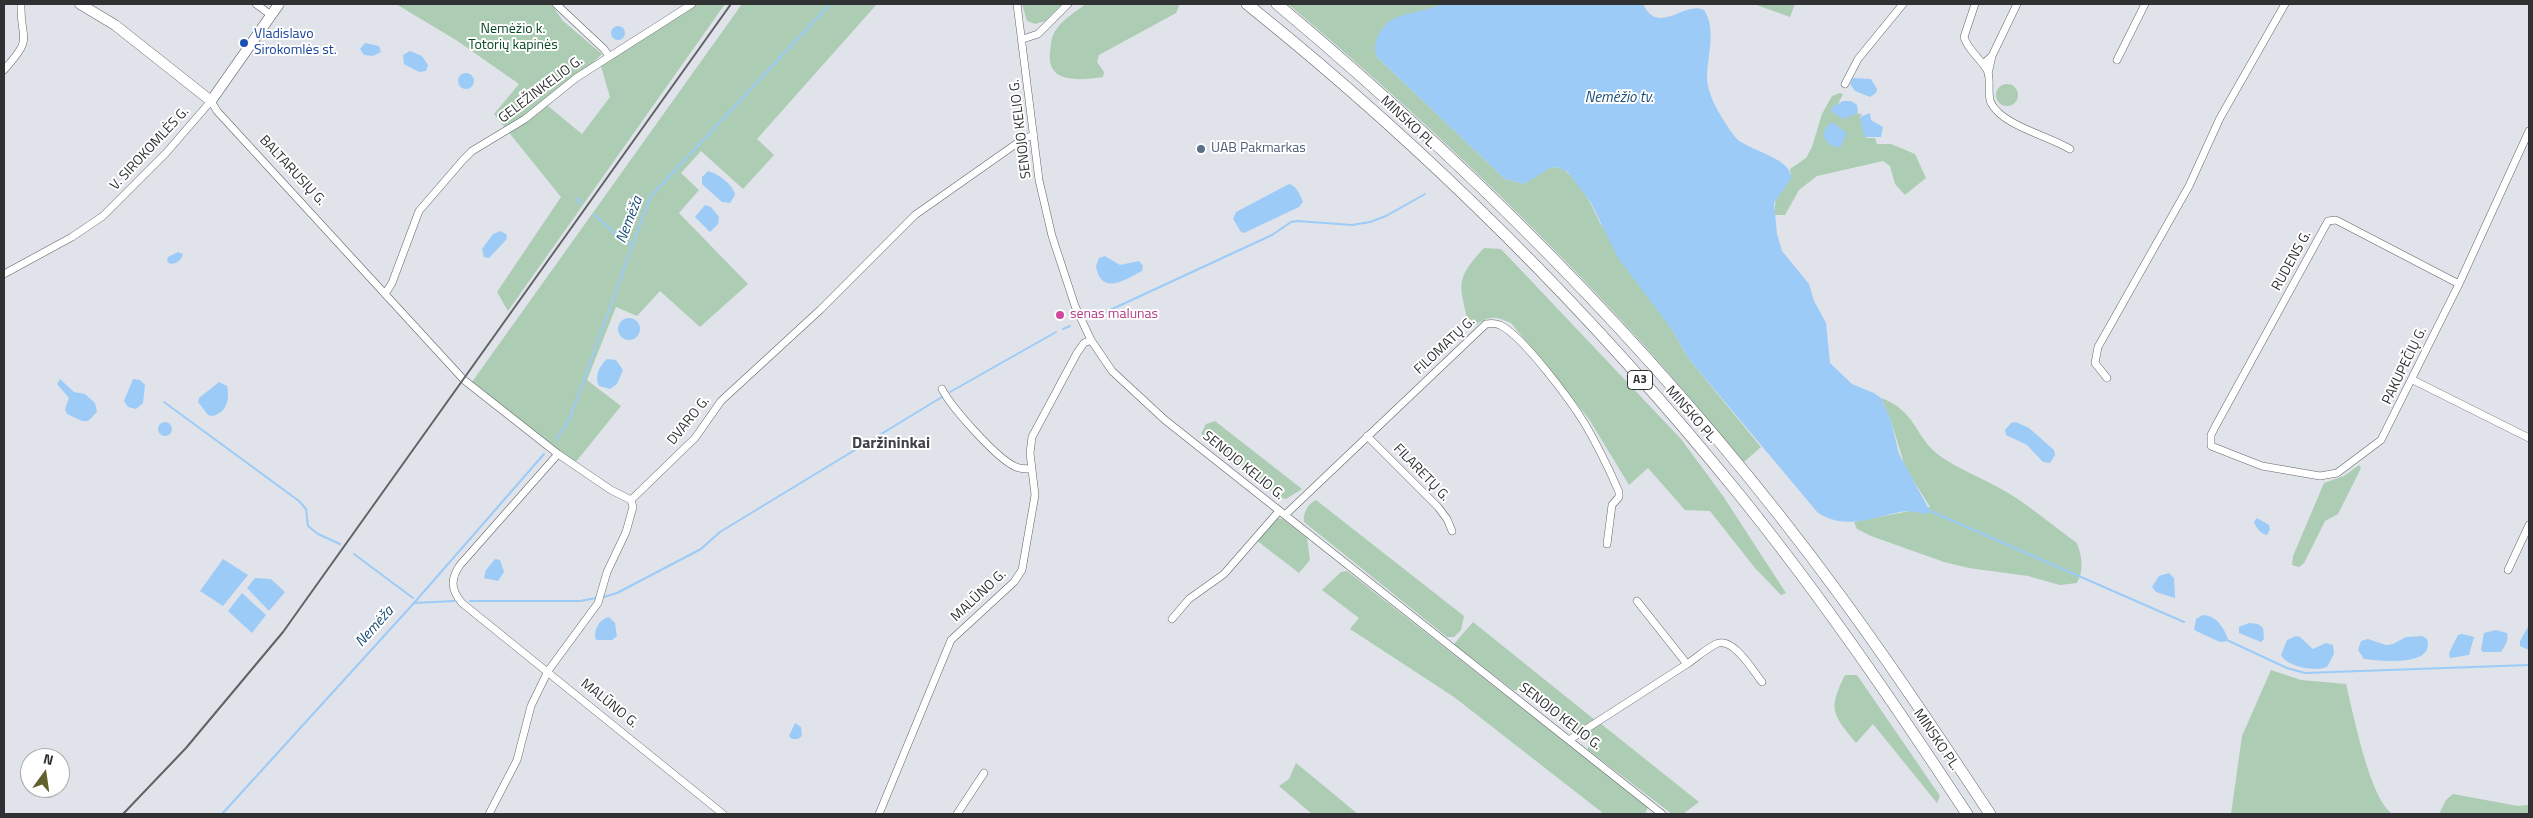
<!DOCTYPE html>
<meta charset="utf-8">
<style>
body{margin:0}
#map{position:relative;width:2533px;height:818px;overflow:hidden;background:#e0e3e9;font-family:"Titillium Web",sans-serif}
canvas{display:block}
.frame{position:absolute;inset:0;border:5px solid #303133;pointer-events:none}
.north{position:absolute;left:20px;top:748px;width:50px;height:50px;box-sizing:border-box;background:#fff;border:1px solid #acadad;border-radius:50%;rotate:14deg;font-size:14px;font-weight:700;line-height:20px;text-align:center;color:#303133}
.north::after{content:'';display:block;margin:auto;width:18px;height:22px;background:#62612e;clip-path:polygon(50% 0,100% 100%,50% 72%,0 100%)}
</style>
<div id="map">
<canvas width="2533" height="818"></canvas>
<div class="frame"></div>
<div class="north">N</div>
</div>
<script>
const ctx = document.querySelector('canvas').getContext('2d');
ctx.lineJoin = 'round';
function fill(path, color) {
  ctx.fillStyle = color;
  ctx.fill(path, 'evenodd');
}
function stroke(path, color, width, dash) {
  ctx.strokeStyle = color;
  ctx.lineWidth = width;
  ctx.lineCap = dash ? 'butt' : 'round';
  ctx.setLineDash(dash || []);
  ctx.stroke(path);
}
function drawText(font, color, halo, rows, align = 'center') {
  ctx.font = font + ' "Titillium Web",sans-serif';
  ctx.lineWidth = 4;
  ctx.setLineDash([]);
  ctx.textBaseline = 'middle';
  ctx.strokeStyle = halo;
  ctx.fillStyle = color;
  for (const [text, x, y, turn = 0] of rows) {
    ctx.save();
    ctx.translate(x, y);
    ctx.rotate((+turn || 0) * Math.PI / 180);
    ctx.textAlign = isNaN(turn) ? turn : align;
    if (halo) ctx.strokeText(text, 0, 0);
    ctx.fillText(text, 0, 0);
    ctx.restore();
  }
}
const green = new Path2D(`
 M 396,4 L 551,4 L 563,21 L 602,54 L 548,106 L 582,134 L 610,97 L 601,66 L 694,4 L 725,4 L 508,311 L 497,292 L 561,197 L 494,114 L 519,84 L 456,40 Z
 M 742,4 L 877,4 L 757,139 L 774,155 L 743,189 L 701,151 L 681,173 L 699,190 L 679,213 L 748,284 L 700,327 L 660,291 L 637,316 L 616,307 L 587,380 L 621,406 L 575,463 L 472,382 Z
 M 1022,4 L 1062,4 L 1045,21 L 1035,24 L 1027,21 Z
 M 1086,4 L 1178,4 L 1179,6 L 1176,13 L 1099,55 L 1097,62 L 1104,72 L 1103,77 C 1082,80 1046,85 1050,52 C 1051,47 1051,38 1054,33 C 1060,21 1075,12 1086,4 Z
 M 1288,4 L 1443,4 C 1412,17 1372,12 1377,57 L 1505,179 L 1524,184 C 1532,179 1541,171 1550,168 C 1572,161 1593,208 1600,223 L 1673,331 L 1688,358 L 1761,447 L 1744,462 C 1710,422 1677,382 1643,344 C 1533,222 1413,109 1288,4 Z
 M 1754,4 L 1795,4 L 1790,17 Z
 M1996 95a11 11 0 1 1 22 0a11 11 0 1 1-22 0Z
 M 1840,93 L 1843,94 L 1838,104 L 1831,109 L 1845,118 L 1852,113 L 1862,114 L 1860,117 L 1866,138 L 1875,138 L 1877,144 L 1891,144 L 1915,154 L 1926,178 L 1905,195 L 1895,184 L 1890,166 L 1883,161 L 1817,176 L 1799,190 L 1785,215 L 1774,215 L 1776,197 L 1791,174 L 1790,169 L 1806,158 L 1812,147 L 1822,114 L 1832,96 Z
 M 1484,248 L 1501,249 L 1681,439 L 1723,496 L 1786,593 L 1781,595 L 1755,568 L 1710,511 L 1685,510 L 1648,468 L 1629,485 L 1589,419 L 1511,323 C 1490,313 1486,318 1469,330 C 1463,287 1450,284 1484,248 Z
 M 1881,398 C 1917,411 1914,437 1940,456 C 1960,470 1984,479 2005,491 C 2030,506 2053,526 2077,543 C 2082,556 2084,571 2077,583 L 2060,585 L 2028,576 L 1969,568 L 1944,562 L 1871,536 L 1857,529 L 1854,522 L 1930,507 L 1905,467 L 1891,421 Z
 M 1215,421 L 1302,489 L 1286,499 L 1278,497 L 1201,434 L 1206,424 Z
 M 2359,465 L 2361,468 L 2338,514 L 2325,521 L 2304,563 L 2299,567 L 2292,565 L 2293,556 L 2324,483 L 2344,476 Z
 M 1316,500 L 1464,616 L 1461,630 L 1454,637 L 1447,637 L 1304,522 C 1303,512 1308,504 1316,500 Z
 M 1278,518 L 1283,519 L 1307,538 L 1310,560 L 1299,573 L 1256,540 Z
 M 1347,571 L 1648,807 L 1645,814 L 1604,814 L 1454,697 L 1350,629 L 1359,618 L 1322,590 L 1341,572 Z
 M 1473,622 L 1595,720 L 1576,732 L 1567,729 L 1564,718 L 1527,691 L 1513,690 L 1454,644 Z
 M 2271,670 L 2301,680 L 2346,684 C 2353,712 2370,801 2393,814 L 2231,814 L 2242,736 Z
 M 1845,675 L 1857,675 L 1940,796 L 1937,803 L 1873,724 L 1856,743 C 1832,714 1828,709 1845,675 Z
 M 1600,723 L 1699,802 L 1683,814 L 1672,814 L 1588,750 L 1588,742 L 1582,737 Z
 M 1296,763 L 1358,814 L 1312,814 L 1279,786 L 1289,779 Z
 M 2453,794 L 2518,806 L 2529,805 L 2529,814 L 2439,814 L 2446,800 Z`);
const water = new Path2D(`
 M 1443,4 L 1643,4 C 1659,37 1684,0 1704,10 C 1717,30 1707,56 1707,78 C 1707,92 1717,110 1724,121 C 1728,127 1733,135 1738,140 C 1752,151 1793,159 1791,179 L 1774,203 L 1777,234 L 1782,251 L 1809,284 L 1814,301 L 1826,323 L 1830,363 L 1852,384 L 1874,393 L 1881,398 L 1891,421 L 1899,454 L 1930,511 L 1927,514 C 1919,513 1908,510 1900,512 C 1872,518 1845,530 1818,513 L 1688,358 L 1673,331 L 1618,258 L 1591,203 L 1568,172 L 1556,167 L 1550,168 L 1524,184 L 1505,179 L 1377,57 C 1371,45 1380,28 1391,20 C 1401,14 1429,10 1443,4 Z
 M611 33a7 7 0 1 1 14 0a7 7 0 1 1-14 0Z
 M 365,43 L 379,46 L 381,52 L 373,56 L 364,55 L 360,49 Z
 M 410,51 L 422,56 L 428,65 L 426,71 L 419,72 L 404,64 L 403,55 Z
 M458 81a8 8 0 1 1 16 0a8 8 0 1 1-16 0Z
 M 1853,78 L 1871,79 L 1877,89 L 1876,93 L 1870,97 L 1855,91 L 1850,84 Z
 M 1843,101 L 1851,101 L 1857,105 L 1858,113 L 1843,119 L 1832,112 L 1831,108 Z
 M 1870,113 L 1871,120 L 1883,127 L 1881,137 L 1864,137 L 1860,117 Z
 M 1832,122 L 1847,133 L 1840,148 L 1830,145 L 1823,136 L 1826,127 Z
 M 708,171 C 717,173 734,185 735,195 L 730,203 L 722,202 L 702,184 L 702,177 Z
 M 1289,184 C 1297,186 1300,195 1303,202 L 1299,207 L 1244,233 L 1241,232 L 1233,219 L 1236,212 Z
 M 705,205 L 711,207 L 719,217 L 718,224 L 710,232 L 695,217 Z
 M 501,231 L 507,235 L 506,240 L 489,258 L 484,257 L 482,249 L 493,234 Z
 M 178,252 L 183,254 C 181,261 177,263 171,264 L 167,262 L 168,257 Z
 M 1105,256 L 1120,265 L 1139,261 L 1143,266 L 1142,271 C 1126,279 1101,297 1096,266 L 1099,258 Z
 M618 329a11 11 0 1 1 22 0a11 11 0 1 1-22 0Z
 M 607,359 L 616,360 L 623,370 L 617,384 L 610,389 L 599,386 C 594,377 599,366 607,359 Z
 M 60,379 L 74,392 L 85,394 L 95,403 L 97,412 L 88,421 L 82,421 L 67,414 L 65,409 L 69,398 L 57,384 Z
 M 133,379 L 140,380 L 145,385 L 143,403 L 136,409 L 128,407 L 124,401 Z
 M 219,382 L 227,386 C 230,399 227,412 213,416 L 208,415 L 198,402 L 199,398 Z
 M158 429a7 7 0 1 1 14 0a7 7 0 1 1-14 0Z
 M 2016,422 L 2029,428 L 2054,450 L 2055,455 L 2050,463 L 2043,462 L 2027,445 L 2006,435 L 2005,430 L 2011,423 Z
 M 2257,518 L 2269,525 L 2270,529 L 2267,535 C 2260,534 2256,527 2254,522 Z
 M 223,559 L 248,575 L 223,606 L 200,591 Z
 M 495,559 L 500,560 L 504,572 L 498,581 L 484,578 L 486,570 Z
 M 2169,573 L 2174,578 L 2175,598 L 2156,592 L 2152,587 L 2159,576 Z
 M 255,578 L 271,579 L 285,592 L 269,611 L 247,588 Z
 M 242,593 L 266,615 L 252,633 L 228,611 Z
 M 2203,615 C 2218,616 2224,629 2229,641 L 2220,642 L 2194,630 L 2196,619 Z
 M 609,617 L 615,623 L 617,636 L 612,640 L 596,640 C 593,631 599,619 609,617 Z
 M 2249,623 L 2258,624 L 2263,628 L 2264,639 L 2261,642 L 2239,633 L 2239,627 Z
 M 2529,625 L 2529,650 L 2520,646 L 2520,641 Z
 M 2496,630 L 2507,633 C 2509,640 2505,646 2501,652 L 2483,652 L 2481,650 L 2484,633 Z
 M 2462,634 L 2474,637 L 2469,655 L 2450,658 L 2449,653 L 2458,635 Z
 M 2296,636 L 2300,637 L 2313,649 L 2326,643 L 2333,645 L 2334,654 L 2327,667 C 2316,672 2287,667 2281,655 L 2287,640 Z
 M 2422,636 L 2427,639 C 2436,667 2381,661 2364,659 L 2358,650 L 2361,641 L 2368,639 L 2386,645 L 2393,644 L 2406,637 Z
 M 795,723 L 801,727 L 802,736 L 798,739 L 792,739 L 789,736 Z`);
const stream = new Path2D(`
 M 576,198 L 581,204
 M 594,214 L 623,241 L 630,244
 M 1095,317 L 1272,235 L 1291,222 L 1297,221 L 1352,225 L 1370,222 L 1386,216 L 1425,194
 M 1063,329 L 1070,326
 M 950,392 L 1056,332
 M 164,402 L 299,501 L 306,509 L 308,526 L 318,534 L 340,544
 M 556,440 L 570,418 L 650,197 L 830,4
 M 1930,511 L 2184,622
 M 354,554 L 413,598
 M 604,597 L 617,593 L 701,549 L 720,532 L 942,397
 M 470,601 L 580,601 L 596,598
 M 414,603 L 454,601
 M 2229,641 L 2287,668 L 2305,673 L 2529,665
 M 222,814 L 414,603 L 544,454`);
const minor = new Path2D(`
 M 256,4 L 271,15
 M 556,4 L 604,49 L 609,56
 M 1017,4 L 1039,180 L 1052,236 L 1075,306 L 1091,340 L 1112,371 L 1165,420 L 1662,814
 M 1975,4 L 1964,37 C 1968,51 1982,59 1988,72 C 1991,82 1987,94 1991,103 C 2003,126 2047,135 2070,149
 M 1023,39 L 1038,34 L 1068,4
 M 1992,56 L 2017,4
 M 2117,60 L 2145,4
 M 1983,64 L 1992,56 L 1988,74
 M 4,70 C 35,35 20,43 21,4
 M 1845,84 L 1858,59 L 1903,4
 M 4,274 L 72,237 L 103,216 L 166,153 L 211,101 L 217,111 L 464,380 L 558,454 L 611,490 L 631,500
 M 2459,284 L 2336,220 L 2328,221 L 2215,427 L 2211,435 L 2211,446 L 2262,466 L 2320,476 L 2337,473 L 2381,440 L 2459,284 L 2529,131
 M 385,294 L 392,283 L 419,211 L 463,160 L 472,151 L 525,119 L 576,78 L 692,4
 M 2107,378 L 2095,363 L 2098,347 L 2189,186 L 2220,118 L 2285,4
 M 2413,380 L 2529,438
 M 942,389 C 951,407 997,459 1016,467 C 1021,469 1026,469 1031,469
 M 1367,436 L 1438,507 L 1447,519 L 1452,531
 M 558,454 L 460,565 C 450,579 451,590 462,603 L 723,814
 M 631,500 L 695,438 L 721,401 L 820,310 L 915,215 L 1023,139 L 1034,135
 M 1285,515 L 1486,324 C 1491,323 1495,323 1500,325 C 1523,336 1571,401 1585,424 C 1598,446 1609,469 1619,492 L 1619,497 L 1612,505 L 1607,544
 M 2508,570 L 2529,525
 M 1637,601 L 1687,664 C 1696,658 1706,649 1716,644 C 1733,636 1753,671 1762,682
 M 1172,619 L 1189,599 L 1224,574 L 1279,511
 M 1569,740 L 1687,664
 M 489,814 L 517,760 L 531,706 L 548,671 L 598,603 L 607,572 L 626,532 L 633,507 L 631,500
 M 879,814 L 951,640 L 1014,582 L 1022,570 L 1035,495 L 1030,453 L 1032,437 L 1077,353 L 1084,343 L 1091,340
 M 957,814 L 984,773`);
const secondary = new Path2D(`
 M 80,4 L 115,25 L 211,101 L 279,4`);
const trunk = new Path2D(`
 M 1247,4 C 1429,150 1596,317 1742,498 C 1823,599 1896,706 1967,814
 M 1277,4 C 1486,179 1678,374 1839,594 C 1892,666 1941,740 1990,814`);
const rail = new Path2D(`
 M 123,814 L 186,748 L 283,632 L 731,4`);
const markers = [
 [244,43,5,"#1a4fb4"],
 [1201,149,5,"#5c6f8a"],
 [1060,315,5,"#d1479c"]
];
const shields = [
 [1640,380,25]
];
const shieldNames = [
 ["A3",1640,380]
];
const parkNames = [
 ["Nemėžio k.",513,30],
 ["Totorių kapinės",513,46]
];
const transitNames = [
 ["Vladislavo",254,35],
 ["Sirokomlės st.",254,51]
];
const streetNames = [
 ["GELEŽINKELIO G.",541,90,-37],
 ["MINSKO PL.",1408,123,43],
 ["SENOJO KELIO G.",1021,129,-97],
 ["V. SIROKOMLĖS G.",150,149,-47],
 ["BALTARUSIŲ G.",292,171,47],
 ["RUDENS G.",2292,261,-61],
 ["FILOMATŲ G.",1445,346,-43],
 ["PAKUPEČIŲ G.",2405,366,-64],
 ["MINSKO PL.",1691,415,49],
 ["DVARO G.",689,421,-51],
 ["SENOJO KELIO G.",1243,466,39],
 ["FILARETŲ G.",1421,473,46],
 ["MALŪNO G.",979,596,-43],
 ["MALŪNO G.",609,704,39],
 ["SENOJO KELIO G.",1560,717,38],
 ["MINSKO PL.",1936,740,56]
];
const serviceNames = [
 ["UAB Pakmarkas",1211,149]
];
const hotelNames = [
 ["senas malunas",1070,315]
];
const waterNames = [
 ["Nemėžio tv.",1619,98],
 ["Nemėža",630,220,-69],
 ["Nemėža",375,627,-48]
];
const quarterNames = [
 ["Daržininkai",891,444]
];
fill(green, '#accdb3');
fill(water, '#9ccbf8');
stroke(stream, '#9ccbf8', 2);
stroke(minor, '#616469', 8);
stroke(secondary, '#616469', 11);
stroke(trunk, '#616469', 12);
stroke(minor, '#fff', 7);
stroke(secondary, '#fff', 10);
stroke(trunk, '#fff', 11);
stroke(rail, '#606265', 2);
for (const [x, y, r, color] of markers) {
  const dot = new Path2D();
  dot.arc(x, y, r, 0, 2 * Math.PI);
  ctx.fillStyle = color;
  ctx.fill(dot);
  stroke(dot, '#fff', 2);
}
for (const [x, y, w] of shields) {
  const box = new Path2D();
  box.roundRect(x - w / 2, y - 9.5, w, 19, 4);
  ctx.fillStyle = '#fff';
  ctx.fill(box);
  stroke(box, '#303133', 1);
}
drawText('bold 12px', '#303133', null, shieldNames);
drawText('14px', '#084823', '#fff', parkNames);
drawText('14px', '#164399', '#fff', transitNames, 'left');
drawText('14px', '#303133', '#fff', streetNames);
drawText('14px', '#4e5e75', '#fff', serviceNames, 'left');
drawText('14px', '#b23c85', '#fff', hotelNames, 'left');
drawText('italic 15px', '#1a4d77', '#fff', waterNames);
drawText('bold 16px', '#3f4146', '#fff', quarterNames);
</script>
